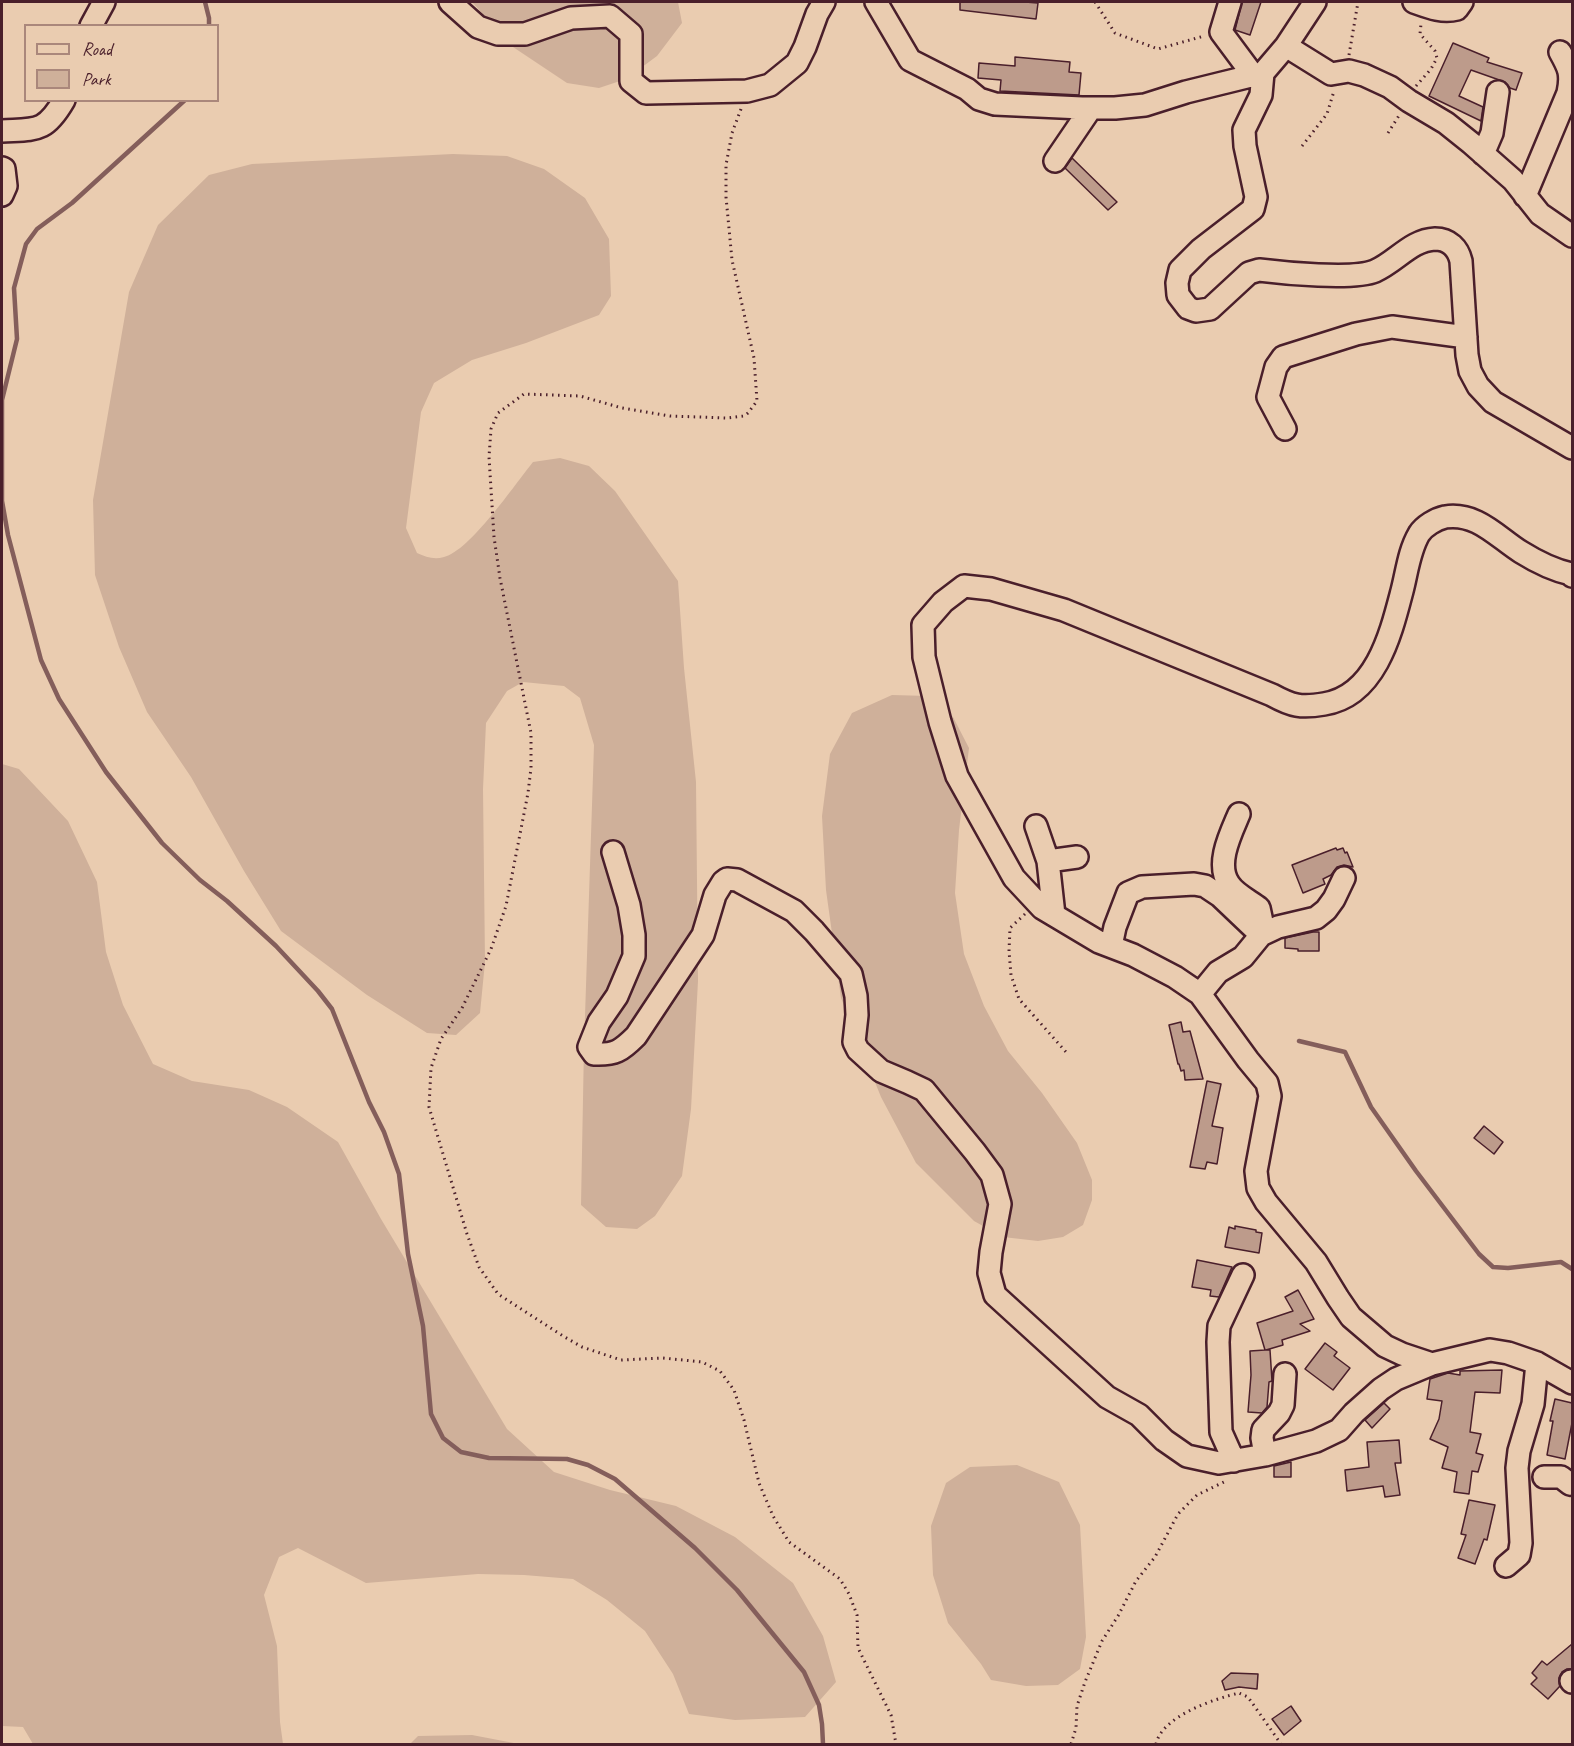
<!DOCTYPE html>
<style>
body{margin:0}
#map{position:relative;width:1574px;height:1746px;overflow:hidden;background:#eaccb0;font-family:Caveat,sans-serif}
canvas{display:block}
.frame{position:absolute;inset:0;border:3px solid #4a1f2b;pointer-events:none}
.legend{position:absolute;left:24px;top:24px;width:195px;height:78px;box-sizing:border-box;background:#eaccb0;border:2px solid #aa877b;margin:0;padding:8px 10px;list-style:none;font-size:18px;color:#4a1f2b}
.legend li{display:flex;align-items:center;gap:12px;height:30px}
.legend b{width:30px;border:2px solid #aa877b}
</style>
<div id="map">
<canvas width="1574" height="1746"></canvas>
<div class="frame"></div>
<ul class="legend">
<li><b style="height:8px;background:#eaccb0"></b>Road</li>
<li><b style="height:16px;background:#cfb09a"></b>Park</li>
</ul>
</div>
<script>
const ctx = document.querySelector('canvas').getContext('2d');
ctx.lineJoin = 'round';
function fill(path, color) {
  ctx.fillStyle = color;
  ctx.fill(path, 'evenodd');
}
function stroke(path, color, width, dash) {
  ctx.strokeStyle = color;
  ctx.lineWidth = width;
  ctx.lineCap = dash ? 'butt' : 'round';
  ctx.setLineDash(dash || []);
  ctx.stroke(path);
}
const green = new Path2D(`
 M 472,2 L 678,2 L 682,23 L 657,56 L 626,79 L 599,88 L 567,83 L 513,47 Z
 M 453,154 L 507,156 L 544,169 L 585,198 L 609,239 L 611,296 L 599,315 L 526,343 L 472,360 L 434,383 L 421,412 L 406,528 L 417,553 C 426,557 434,560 444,557 C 470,551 515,484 533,462 L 560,458 L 589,466 L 615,491 L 678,581 L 684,668 L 696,782 L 698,981 L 691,1109 L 682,1176 L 655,1216 L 637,1229 L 606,1227 L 581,1205 L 584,1046 L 594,745 L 580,698 L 564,686 L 523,682 L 507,691 L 486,723 L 483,789 L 485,962 L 480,1013 L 456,1035 L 427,1033 L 367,995 L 281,931 L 244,871 L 191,777 L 147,712 L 119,647 L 95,575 L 93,500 L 129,292 L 158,225 L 209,175 L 252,164 Z
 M 892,695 L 928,696 L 953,717 L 969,748 L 959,830 L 955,893 L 964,954 L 984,1006 L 1008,1051 L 1042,1093 L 1077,1143 L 1092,1180 L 1092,1200 L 1083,1225 L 1063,1237 L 1038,1241 L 1003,1237 L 974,1221 L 916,1163 L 881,1097 L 841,998 L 826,890 L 822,816 L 830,754 L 852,713 Z
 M 2,764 L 19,769 L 68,821 L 97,882 L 106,952 L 123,1005 L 153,1064 L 192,1081 L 249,1090 L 287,1107 L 338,1142 L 381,1219 L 507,1429 L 554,1472 L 610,1490 L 676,1506 L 735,1537 L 793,1583 L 823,1636 L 836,1682 L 805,1717 L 735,1720 L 689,1714 L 673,1674 L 645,1631 L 607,1600 L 573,1579 L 524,1575 L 478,1574 L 366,1583 L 298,1548 L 279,1557 L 264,1595 L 277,1646 L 280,1722 L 283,1744 L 33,1744 L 23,1727 L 2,1726 Z
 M 1017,1465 L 1059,1482 L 1080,1525 L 1086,1637 L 1080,1669 L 1058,1685 L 1026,1686 L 991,1680 L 981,1664 L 948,1623 L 933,1575 L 931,1526 L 946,1483 L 970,1467 Z
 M 472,1735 L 519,1744 L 410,1744 L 418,1736 Z`);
const stream = new Path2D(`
 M 205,2 L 209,18 L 209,26
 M 185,100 L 72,203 L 37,229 L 26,244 L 14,288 L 17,339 L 2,400 L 2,501 L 8,535 L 41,660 L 59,699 L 106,772 L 162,843 L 200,880 L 227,901 L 276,946 L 318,991 L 332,1009 L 369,1102 L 384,1132 L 399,1174 L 408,1254 L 423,1326 L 431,1414 L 443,1438 L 461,1452 L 489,1458 L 567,1459 L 588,1465 L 615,1479 L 695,1548 L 737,1590 L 804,1672 L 819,1705 L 822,1724 L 823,1744
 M 1299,1041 L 1345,1052 L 1371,1107 L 1416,1171 L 1479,1254 L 1493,1267 L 1508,1268 L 1561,1262 L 1572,1269`);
const building = new Path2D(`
 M 960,2 L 1025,2 L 1038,3 L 1036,19 L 960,10 Z
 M 1242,2 L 1261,2 L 1250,35 L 1235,30 Z
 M 1453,43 L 1489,58 L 1487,62 L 1522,73 L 1516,90 L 1510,88 L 1505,82 L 1471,70 L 1459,96 L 1483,107 L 1481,121 L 1429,96 Z
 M 1015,57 L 1070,62 L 1069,72 L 1081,73 L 1079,95 L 1000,91 L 1001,80 L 978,78 L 979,63 L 1015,66 Z
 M 1072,158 L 1117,202 L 1108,210 L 1065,168 Z
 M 1336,848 L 1337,850 L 1343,848 L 1345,853 L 1347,852 L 1353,867 L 1344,865 L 1337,867 L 1331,875 L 1323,879 L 1325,884 L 1303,893 L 1292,865 Z
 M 1313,932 L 1319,932 L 1319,951 L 1298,951 L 1298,949 L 1285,948 L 1285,938 Z
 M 1181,1022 L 1183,1032 L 1190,1031 L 1203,1079 L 1185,1080 L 1184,1070 L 1181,1071 L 1179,1064 L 1178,1064 L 1169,1025 Z
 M 1207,1081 L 1221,1084 L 1212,1126 L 1223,1128 L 1217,1164 L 1207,1162 L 1205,1169 L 1190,1167 Z
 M 1484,1126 L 1503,1142 L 1494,1154 L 1474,1138 Z
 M 1235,1226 L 1256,1230 L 1256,1232 L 1262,1233 L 1259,1253 L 1225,1247 L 1229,1227 L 1235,1229 Z
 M 1197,1260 L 1232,1267 L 1219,1297 L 1210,1296 L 1211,1290 L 1192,1287 Z
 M 1298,1290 L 1314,1319 L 1300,1324 L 1310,1331 L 1282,1340 L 1283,1345 L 1266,1350 L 1270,1350 L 1272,1381 L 1269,1382 L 1267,1407 L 1262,1413 L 1248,1412 L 1251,1375 L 1250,1351 L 1265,1350 L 1257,1323 L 1293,1311 L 1285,1297 Z
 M 1325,1343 L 1337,1352 L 1334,1356 L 1350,1368 L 1333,1390 L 1305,1369 Z
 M 1502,1370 L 1500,1393 L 1475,1392 L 1470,1432 L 1481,1434 L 1476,1453 L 1483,1455 L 1478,1472 L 1472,1471 L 1469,1494 L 1454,1492 L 1457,1472 L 1442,1468 L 1448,1447 L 1430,1439 L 1439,1419 L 1442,1401 L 1427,1399 L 1430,1379 L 1448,1373 L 1460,1375 L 1460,1371 Z
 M 1555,1399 L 1572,1403 L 1572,1423 L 1565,1459 L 1547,1455 L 1553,1421 L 1550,1421 Z
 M 1384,1403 L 1390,1409 L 1372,1428 L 1365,1420 Z
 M 1399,1440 L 1401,1463 L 1395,1463 L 1400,1495 L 1385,1497 L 1383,1486 L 1347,1491 L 1345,1470 L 1369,1467 L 1367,1442 Z
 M 1291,1462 L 1291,1477 L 1274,1477 L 1274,1466 Z
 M 1469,1500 L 1495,1505 L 1487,1540 L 1484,1539 L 1475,1564 L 1458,1558 L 1466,1535 L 1461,1534 Z
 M 1572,1644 L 1572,1669 L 1567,1669 L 1562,1672 L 1559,1678 L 1560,1686 L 1548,1699 L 1531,1684 L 1537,1678 L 1532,1673 L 1542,1661 L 1547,1665 Z
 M 1231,1673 L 1258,1674 L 1257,1689 L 1239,1687 L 1225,1690 L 1222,1681 Z
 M 1291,1706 L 1301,1721 L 1284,1735 L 1272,1719 Z`);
const path = new Path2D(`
 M 1095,2 L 1115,33 L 1158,49 L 1204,36
 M 1349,55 L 1358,2
 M 1416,86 L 1431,69 L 1437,58 L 1435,51 L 1420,34 L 1421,24
 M 741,109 L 732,133 L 726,165 L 726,197 L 732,260 L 754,358 L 757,401 L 748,413 L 744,416 L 727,418 L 670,416 L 622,408 L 580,396 L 524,394 L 498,413 L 491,429 L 489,457 L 494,537 L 500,578 L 531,733 L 531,768 L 528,793 L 506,906 L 491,949 L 462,1008 L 441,1039 L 431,1068 L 429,1107 L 467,1234 L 479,1267 L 498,1294 L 563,1336 L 582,1347 L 621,1360 L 663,1358 L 702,1362 L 720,1371 L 734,1390 L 744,1420 L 759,1483 L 773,1516 L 789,1542 L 840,1579 L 849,1594 L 857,1615 L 858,1648 L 891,1715 L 896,1744
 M 1388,133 L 1400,114
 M 1302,146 L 1327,114 L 1334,91
 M 1025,914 L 1010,928 L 1009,951 L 1011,975 L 1019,999 L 1066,1052
 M 1071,1744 L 1076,1728 L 1077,1706 L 1085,1682 L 1102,1641 L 1118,1616 L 1136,1581 L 1155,1557 L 1178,1514 L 1197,1495 L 1226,1481
 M 1156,1744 C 1162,1716 1214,1699 1239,1693 L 1248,1697 L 1281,1744`);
const minor = new Path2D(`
 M 450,2 L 478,27 L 498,34 L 525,34 L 571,18 L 610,16 L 631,34 L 631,81 L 646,93 L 747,91 L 770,85 L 797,63 L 805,47 L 817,14 L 824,2
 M 876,2 L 910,60 L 967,89 L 979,99 L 995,104 L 1082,108 L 1115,108 L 1145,105 L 1186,92 L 1263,73
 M 1230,2 L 1221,32 L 1253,75
 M 1315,2 L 1286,46 L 1263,73 L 1261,95 L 1244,130 L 1245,146 L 1256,197 L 1253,209 L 1201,249 L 1180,270 L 1177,283 L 1178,295 L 1188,308 L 1196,311 L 1210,309 L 1249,273 L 1259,270 C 1283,273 1354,280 1375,271 C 1396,262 1411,240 1435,239 C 1449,239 1458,248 1461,261 L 1467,355 L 1470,371 L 1478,386 L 1493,402 L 1572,448
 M 1414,2 C 1428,7 1442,13 1457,9 L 1462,2
 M 91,26 L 104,2
 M 1286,46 L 1331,74 L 1349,71 L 1364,75 L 1390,87 L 1409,101 L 1446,123 L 1471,143 L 1513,180 L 1540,214 L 1572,236
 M 2,131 C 36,129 45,133 64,100
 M 1483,154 L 1492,133 L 1498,92
 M 1055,161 L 1091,108
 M 2,168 L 4,169 L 6,186 L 2,195
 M 1525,196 L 1568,93 C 1572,74 1569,68 1560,52
 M 1285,429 L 1268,397 L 1276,367 L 1283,357 L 1356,334 L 1392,327 L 1466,337
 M 1572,576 L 1571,574 C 1553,570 1537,562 1521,552 C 1497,537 1477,512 1445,517 C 1436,519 1424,526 1419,534 C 1409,551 1407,572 1402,591 C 1391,633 1376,696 1324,704 C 1301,708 1292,706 1272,695 L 1064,610 L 991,589 L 964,586 L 943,602 L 923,625 L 924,657 L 940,722 L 957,776 L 1014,878 L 1042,908 L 1099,942 L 1133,955 L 1175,977 L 1200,994 L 1248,1060 L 1267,1083 L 1270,1096 L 1256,1171 L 1258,1188 L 1266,1202 L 1316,1262 L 1338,1298 L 1351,1317 L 1385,1346 L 1402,1354 L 1432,1364 L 1490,1350 L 1508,1353 L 1537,1363 L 1572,1383
 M 1036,826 L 1048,861 L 1054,915
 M 613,852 L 629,905 L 634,935 L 634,956 L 617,996 L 599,1022 L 589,1047 L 594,1054 C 615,1055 621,1051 636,1036 L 703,935 L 715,895 L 723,882 L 727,879 L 737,880 L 794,911 L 814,931 L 851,974 L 856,996 L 857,1015 L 854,1042 L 858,1050 L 881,1071 L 907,1082 L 924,1090 L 975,1152 L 992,1175 L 1000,1204 L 991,1252 L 989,1273 L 995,1295 L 1107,1397 L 1139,1415 L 1164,1440 L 1187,1456 L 1219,1463 L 1265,1455 L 1316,1441 L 1339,1430 L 1354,1413 L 1381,1389 L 1396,1379 L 1432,1364
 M 1048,861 L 1077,857
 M 1111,946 L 1115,927 L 1128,893 L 1142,887 L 1194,884 L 1205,886 L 1220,896 L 1261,935 L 1278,927 L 1316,918 L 1326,910 L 1334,899 L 1344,878
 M 1200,994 L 1218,972 L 1243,957 L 1261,935 L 1262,922 L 1259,908 C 1250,901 1235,894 1229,884 C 1215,864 1231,833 1239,814
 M 1265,1455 L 1262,1438 L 1263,1430 L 1279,1413 L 1283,1405 L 1285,1374
 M 1234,1461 L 1221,1432 L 1218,1342 L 1219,1326 L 1243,1275
 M 1544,1477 L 1561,1477 L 1570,1484 L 1572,1483
 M 1506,1566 L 1519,1555 L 1521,1543 L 1517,1468 L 1519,1451 L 1533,1404 L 1537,1363
 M 1571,1681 L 1572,1682`);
fill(green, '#cfb09a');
stroke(stream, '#845e5b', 4.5);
fill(building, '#bd9b8b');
stroke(building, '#4a1f2b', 1.5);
stroke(minor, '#4a1f2b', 26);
stroke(path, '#4a1f2b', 3, [1.5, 4.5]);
stroke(minor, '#eaccb0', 21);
</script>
